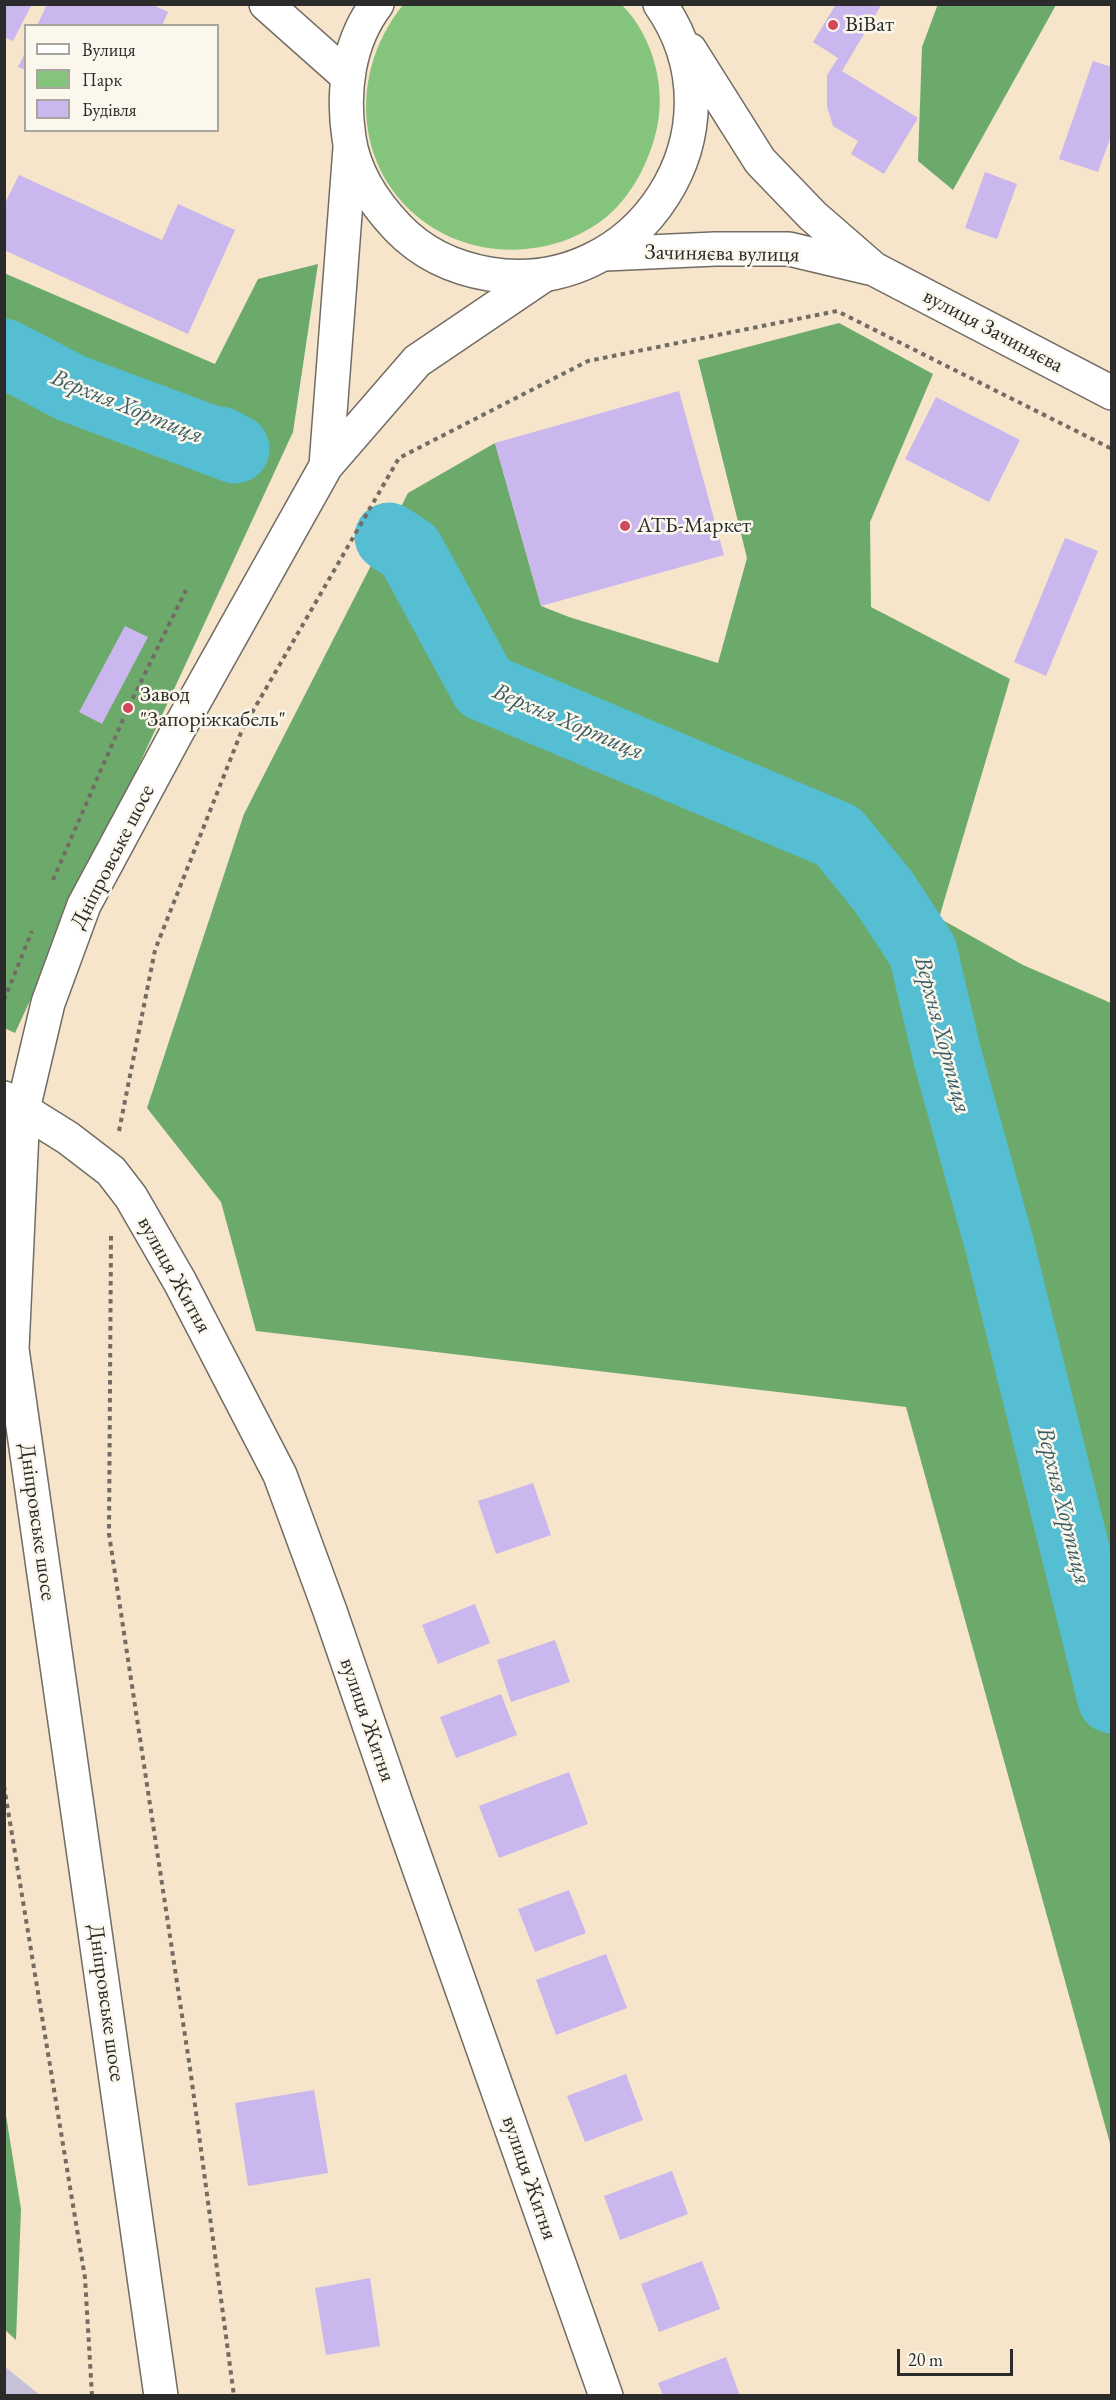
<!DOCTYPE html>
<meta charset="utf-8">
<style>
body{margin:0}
#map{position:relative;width:1116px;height:2400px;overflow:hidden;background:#f6e4cb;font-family:"EB Garamond",serif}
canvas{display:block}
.frame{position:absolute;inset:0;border:6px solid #2b2b2b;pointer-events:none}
.legend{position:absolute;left:24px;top:24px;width:195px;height:108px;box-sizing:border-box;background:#fbf7ec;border:2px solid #a8a59f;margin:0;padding:8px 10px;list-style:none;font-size:18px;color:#2b2b2b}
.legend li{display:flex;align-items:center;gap:12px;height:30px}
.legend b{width:30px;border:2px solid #a8a59f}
.scale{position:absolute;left:897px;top:2349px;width:116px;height:27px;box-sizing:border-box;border:3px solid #2b2b2b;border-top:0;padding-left:8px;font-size:18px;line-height:21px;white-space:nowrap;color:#2b2b2b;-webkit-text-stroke:4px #fbf7ec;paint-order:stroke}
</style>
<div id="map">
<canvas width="1116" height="2400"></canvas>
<div class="frame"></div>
<ul class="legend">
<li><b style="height:8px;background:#fff"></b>Вулиця</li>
<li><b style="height:16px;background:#85c47c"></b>Парк</li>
<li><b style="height:16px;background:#cab7ee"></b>Будівля</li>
</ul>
<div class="scale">20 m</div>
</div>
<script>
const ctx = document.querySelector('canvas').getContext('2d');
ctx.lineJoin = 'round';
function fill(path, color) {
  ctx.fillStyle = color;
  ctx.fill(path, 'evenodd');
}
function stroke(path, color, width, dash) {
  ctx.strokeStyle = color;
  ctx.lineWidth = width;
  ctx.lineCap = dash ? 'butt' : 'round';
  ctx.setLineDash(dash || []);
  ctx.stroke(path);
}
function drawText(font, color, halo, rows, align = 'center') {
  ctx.font = font + ' "EB Garamond",serif';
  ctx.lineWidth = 5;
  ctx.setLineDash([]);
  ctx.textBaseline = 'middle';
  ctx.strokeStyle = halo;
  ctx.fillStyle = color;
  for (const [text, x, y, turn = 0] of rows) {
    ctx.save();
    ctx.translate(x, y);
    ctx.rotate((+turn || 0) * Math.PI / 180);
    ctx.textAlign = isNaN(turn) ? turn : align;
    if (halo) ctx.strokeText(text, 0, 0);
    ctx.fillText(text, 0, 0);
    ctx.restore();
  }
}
const industrial = new Path2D(`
 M 4,2367 L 5,2367 L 40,2395 L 5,2395 Z`);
const green = new Path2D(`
 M 403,5 L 622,5 C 654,37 668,92 655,136 C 648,162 636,186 617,207 C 574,252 499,262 444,234 C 356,188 343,79 403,5 Z`);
const forest = new Path2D(`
 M 938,4 L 1056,5 L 953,190 L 918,161 L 922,47 Z
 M 318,264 L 293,432 L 15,1033 L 4,1028 L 4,273 L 215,364 L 258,279 Z
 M 839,323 L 933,374 L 870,522 L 871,607 L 1010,679 L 939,918 L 1023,965 L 1111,1003 L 1111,2147 L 906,1407 L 256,1331 L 221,1202 L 147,1108 L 244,814 L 408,493 L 495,443 L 541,606 L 569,617 L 718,663 L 747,558 L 698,360 Z
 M 5,2109 L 21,2209 L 16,2340 L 4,2329 Z`);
const river = new Path2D(`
 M 4,353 L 71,388 L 235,449 L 220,441
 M 389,537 L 410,551 L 484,687 L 838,836 L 883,891 L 923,952 L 947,1055 L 1000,1247 L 1112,1699`);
const building = new Path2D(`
 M 4,4 L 32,4 L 13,41 L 4,37 Z
 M 47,4 L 151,4 L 168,12 L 162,26 L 37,26 Z
 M 836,4 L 882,4 L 842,71 L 918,118 L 884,174 L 851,154 L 858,141 L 833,126 L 827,107 L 827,75 L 838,58 L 813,42 Z
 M 26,51 L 26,70 L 18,67 Z
 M 1093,61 L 1112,67 L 1112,133 L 1098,172 L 1059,159 Z
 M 985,172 L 1017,184 L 997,239 L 965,228 Z
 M 19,175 L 162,240 L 178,204 L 235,230 L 188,334 L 4,250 L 4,205 Z
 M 679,391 L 724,555 L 541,606 L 495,443 Z
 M 936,397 L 1020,440 L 989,502 L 905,459 Z
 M 1065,538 L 1098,551 L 1046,676 L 1014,662 Z
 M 125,626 L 148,637 L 102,724 L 79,712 Z
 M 533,1483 L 551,1535 L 496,1554 L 478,1501 Z
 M 475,1604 L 490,1643 L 438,1664 L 422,1625 Z
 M 555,1640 L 570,1682 L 511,1702 L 497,1660 Z
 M 501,1694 L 517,1735 L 456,1758 L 440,1717 Z
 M 569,1772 L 588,1824 L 499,1858 L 479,1806 Z
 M 569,1890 L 586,1933 L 535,1952 L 518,1909 Z
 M 606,1954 L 627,2008 L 556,2035 L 536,1980 Z
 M 626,2074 L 643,2120 L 585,2142 L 567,2096 Z
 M 314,2090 L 328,2173 L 248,2186 L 235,2103 Z
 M 672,2171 L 688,2214 L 620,2240 L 604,2196 Z
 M 702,2261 L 720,2309 L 659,2332 L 641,2284 Z
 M 370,2278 L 380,2346 L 326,2355 L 315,2288 Z
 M 726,2357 L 740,2396 L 663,2396 L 658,2383 Z`);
const path = new Path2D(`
 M 53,880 L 128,708 L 186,590
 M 4,1000 L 32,931
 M 119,1131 L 155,950 L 242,730 L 399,458 L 588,361 L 837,311 L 1112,449
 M 111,1236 L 109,1534 L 191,2075 L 234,2396
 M 4,1786 L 85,2278 L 92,2396`);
const street = new Path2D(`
 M 266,4 L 347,76
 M 4,1098 L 68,1138 L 111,1171 L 131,1197 L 180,1282 L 280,1475 L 330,1611 L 396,1803 L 606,2396`);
const secondary = new Path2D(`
 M 326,466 L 350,148
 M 161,2396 L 12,1349 L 23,1109 L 48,1003 L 84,905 L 176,734 L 326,466 L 417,361 L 544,275`);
const primary = new Path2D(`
 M 377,4 C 348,42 342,92 349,138 C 354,172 374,203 398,228 C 422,253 454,268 489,274 C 638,299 748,130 660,4
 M 690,50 L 760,161 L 813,216 L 874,269 L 1112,393
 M 605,254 L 715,249 L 789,249 L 869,268`);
const markers = [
 [833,25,6,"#d1495b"],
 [625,526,6,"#d1495b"],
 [128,708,6,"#d1495b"]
];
const poiNames = [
 ["ВіВат",845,25],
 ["АТБ-Маркет",637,526],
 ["Завод",140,695],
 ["\"Запоріжкабель\"",140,720]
];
const streetNames = [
 ["Зачиняєва вулиця",722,254,1],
 ["вулиця Зачиняєва",993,331,28],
 ["Дніпровське шосе",113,857,-63],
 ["вулиця Житня",174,1275,61],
 ["Дніпровське шосе",37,1522,82],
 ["вулиця Житня",367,1720,71],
 ["Дніпровське шосе",106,2003,82],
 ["вулиця Житня",529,2178,71]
];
const waterNames = [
 ["Верхня Хортиця",127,407,22],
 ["Верхня Хортиця",568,722,23],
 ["Верхня Хортиця",942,1035,75],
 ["Верхня Хортиця",1063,1506,76]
];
fill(industrial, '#c6c0d9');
fill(green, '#85c47c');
fill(forest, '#6caa6c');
stroke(river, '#55bed2', 69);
fill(building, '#cab7ee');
stroke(street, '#726c63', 36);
stroke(secondary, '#726c63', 36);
stroke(primary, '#726c63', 36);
stroke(path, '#726c63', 4, [4.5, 4.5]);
stroke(street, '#fff', 33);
stroke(secondary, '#fff', 33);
stroke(primary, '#fff', 33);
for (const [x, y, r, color] of markers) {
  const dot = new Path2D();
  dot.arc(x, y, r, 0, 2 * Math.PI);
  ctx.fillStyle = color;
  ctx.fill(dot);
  stroke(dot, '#fbf7ec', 2);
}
drawText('22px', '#2b2b2b', '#fbf7ec', poiNames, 'left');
drawText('22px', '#2b2b2b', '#fbf7ec', streetNames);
drawText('italic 24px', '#3a5e65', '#fbf7ec', waterNames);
</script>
